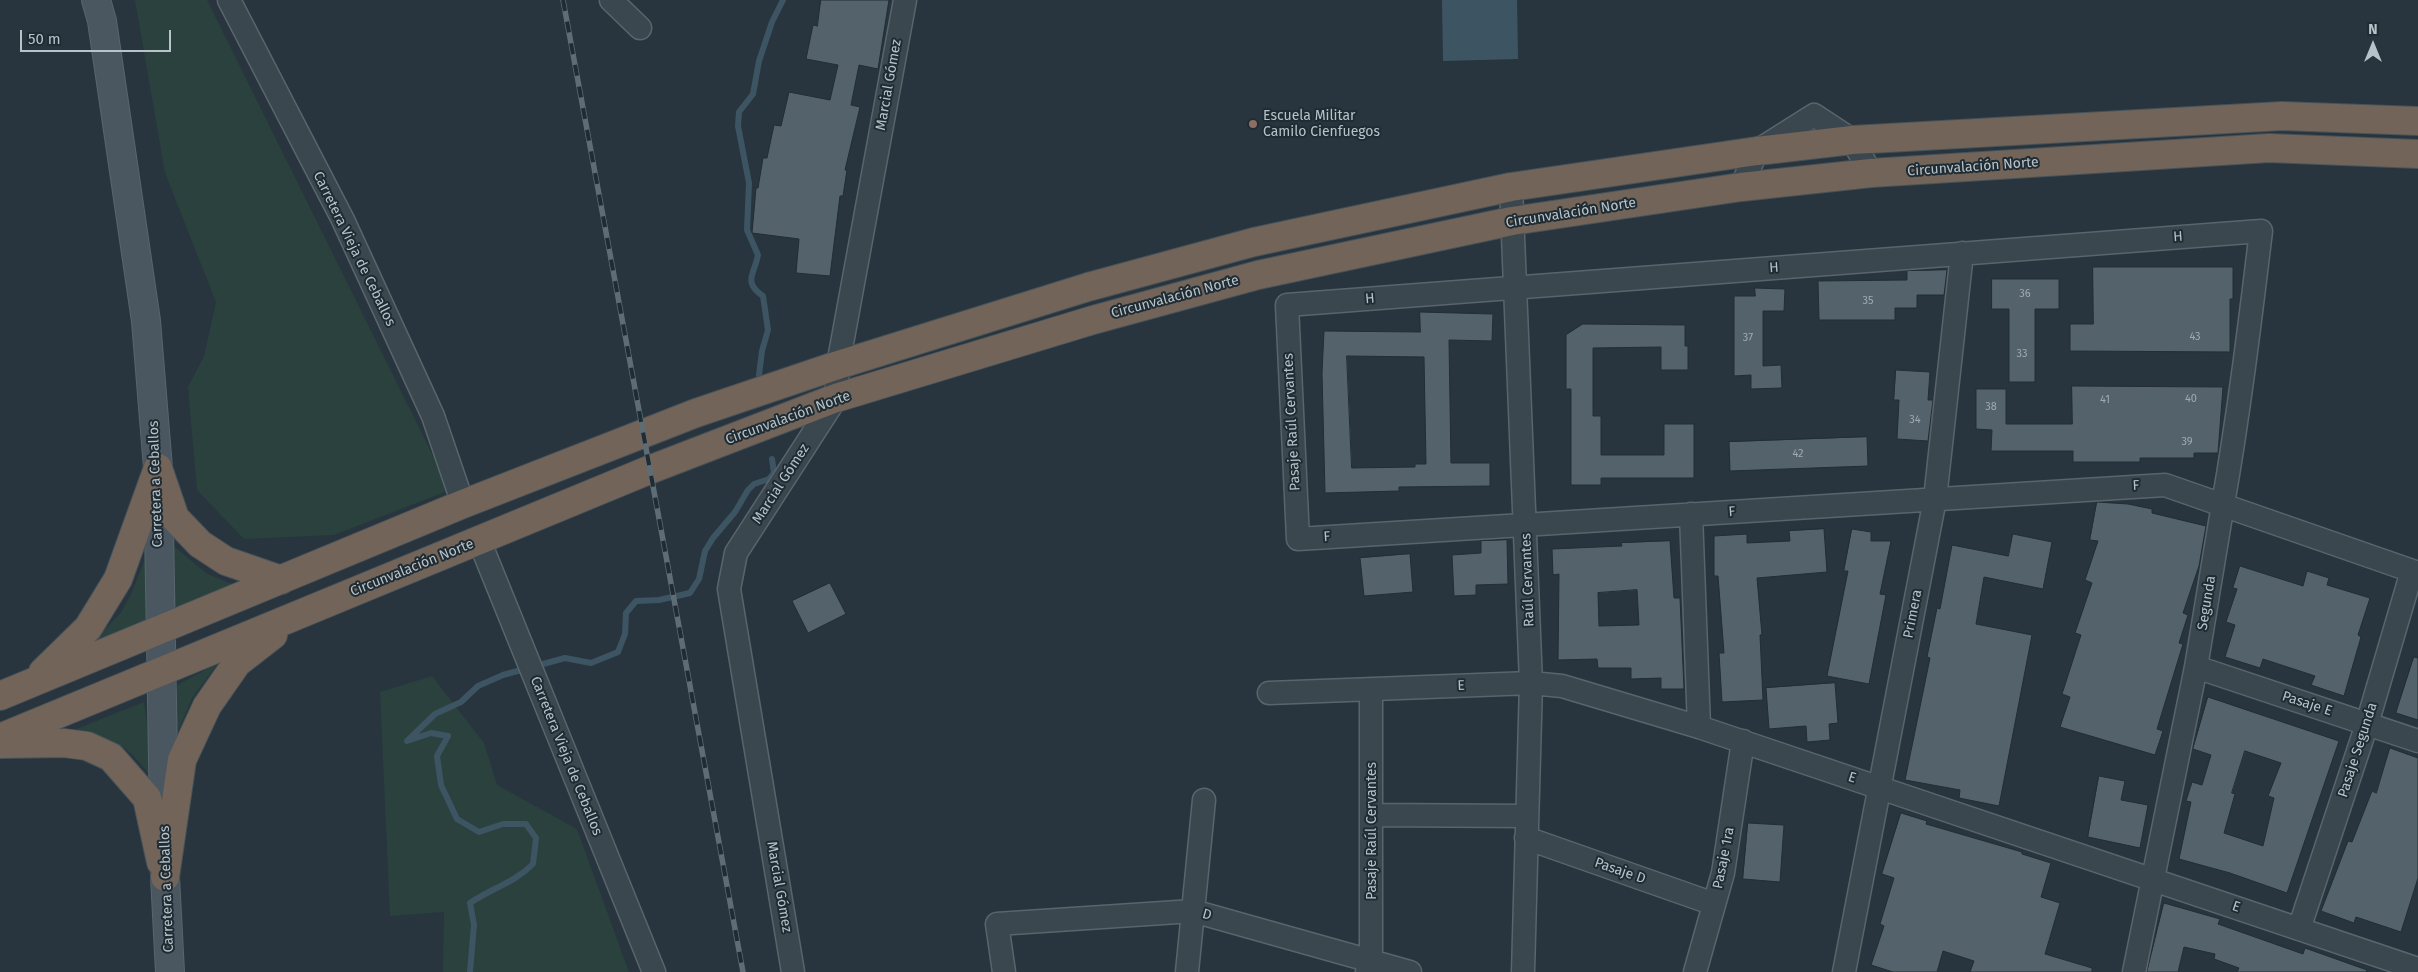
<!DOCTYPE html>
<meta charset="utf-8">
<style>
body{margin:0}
#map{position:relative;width:2418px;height:972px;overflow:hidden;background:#28353e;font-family:"Fira Sans",sans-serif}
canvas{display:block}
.north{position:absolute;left:2348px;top:20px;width:50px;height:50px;-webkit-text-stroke:4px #202c33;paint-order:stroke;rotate:0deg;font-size:14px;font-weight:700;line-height:20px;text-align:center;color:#b8c2c9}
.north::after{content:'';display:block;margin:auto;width:18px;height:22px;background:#b8c2c9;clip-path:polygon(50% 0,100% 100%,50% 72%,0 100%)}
.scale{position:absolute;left:20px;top:30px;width:151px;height:22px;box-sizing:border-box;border:2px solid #b8c2c9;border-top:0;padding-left:6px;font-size:15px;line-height:18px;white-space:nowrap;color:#b8c2c9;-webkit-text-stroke:4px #202c33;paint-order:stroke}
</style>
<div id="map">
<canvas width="2418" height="972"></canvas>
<div class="north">N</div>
<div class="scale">50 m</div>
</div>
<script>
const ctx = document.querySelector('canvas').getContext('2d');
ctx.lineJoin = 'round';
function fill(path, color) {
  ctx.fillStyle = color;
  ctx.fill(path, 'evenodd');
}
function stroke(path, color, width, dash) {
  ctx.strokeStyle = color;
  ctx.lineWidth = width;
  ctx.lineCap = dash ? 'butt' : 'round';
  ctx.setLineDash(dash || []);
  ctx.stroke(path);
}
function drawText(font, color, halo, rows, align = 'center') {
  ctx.font = font + ' "Fira Sans",sans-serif';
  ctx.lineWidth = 4;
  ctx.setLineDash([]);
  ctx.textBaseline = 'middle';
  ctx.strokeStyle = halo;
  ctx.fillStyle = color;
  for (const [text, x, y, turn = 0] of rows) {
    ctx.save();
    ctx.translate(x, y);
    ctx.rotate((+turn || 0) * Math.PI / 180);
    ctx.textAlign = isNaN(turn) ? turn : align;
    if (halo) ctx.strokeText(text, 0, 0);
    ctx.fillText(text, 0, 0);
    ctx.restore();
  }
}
const green = new Path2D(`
 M 135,0 L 207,0 L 450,490 L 334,535 L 244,539 L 197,490 L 188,387 L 204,356 L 216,302 L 165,173 Z
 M 174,546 L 206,573 L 239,587 L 172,610 Z
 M 147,554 L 145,627 L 83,651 L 120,614 L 131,594 Z
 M 218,663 L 192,698 L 176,736 L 177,685 Z
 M 432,676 L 484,743 L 497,785 L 577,829 L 629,972 L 443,972 L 444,912 L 390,916 L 380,692 Z
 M 144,702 L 155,782 C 123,740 118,739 66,733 Z`);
const water = new Path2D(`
 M 1442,0 L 1517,0 L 1518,59 L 1443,61 Z`);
const stream = new Path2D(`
 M 759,375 L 762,351 L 768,330 L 763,296 C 742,282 755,273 758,255 L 747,230 L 749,183 L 738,126 L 739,112 L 753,94 L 759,61 L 772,22 L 783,0
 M 470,972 L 474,925 L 470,903 C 492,888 514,883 533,864 L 536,838 L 526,824 L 503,824 L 479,832 L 457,819 L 441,785 L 437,756 L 448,736 L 431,733 L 407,741 L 435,714 L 461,702 L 478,686 L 503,675 L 565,658 L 591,663 L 618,652 L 625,634 L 626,613 L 636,601 L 659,600 L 690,593 L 699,579 L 705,551 L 713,538 L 735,512 L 748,490 L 754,484 L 769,479 L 774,473 L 772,459`);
const building = new Path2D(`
 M 821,0 L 889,0 L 878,69 L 859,65 L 851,105 L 860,107 L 845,170 L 847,170 L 843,196 L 840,196 L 830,276 L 796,273 L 799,239 L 752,233 L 756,188 L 758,188 L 763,158 L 767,158 L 774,125 L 781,126 L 789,92 L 830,100 L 838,65 L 806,59 L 813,25 L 817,26 Z
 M 2093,267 L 2233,267 L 2233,299 L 2230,299 L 2230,352 L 2070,351 L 2070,324 L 2093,324 Z
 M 1947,270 L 1944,295 L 1917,295 L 1917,308 L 1895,308 L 1895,320 L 1819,320 L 1818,281 L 1907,280 L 1907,271 Z
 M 1992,279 L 2059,279 L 2059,309 L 2035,309 L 2035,382 L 2009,382 L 2009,309 L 1992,309 Z
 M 1755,288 L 1785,289 L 1784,311 L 1763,311 L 1763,366 L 1781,365 L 1782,388 L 1751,389 L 1751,375 L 1734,376 L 1734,296 L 1755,296 Z
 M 1420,312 L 1493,314 L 1492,341 L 1449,340 L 1451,463 L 1490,463 L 1490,486 L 1399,487 L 1399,491 L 1325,493 L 1322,373 L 1324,331 L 1420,332 ZM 1347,356 L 1424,357 L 1426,464 L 1415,464 L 1415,467 L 1352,468 Z
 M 1583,324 L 1685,325 L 1685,346 L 1688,346 L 1688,370 L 1661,370 L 1661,347 L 1593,348 L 1593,416 L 1601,416 L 1601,455 L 1664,455 L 1664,424 L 1694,424 L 1694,478 L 1601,478 L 1601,485 L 1571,485 L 1571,389 L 1566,389 L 1566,335 Z
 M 1896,370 L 1930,372 L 1928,400 L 1933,400 L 1928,441 L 1897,439 L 1899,400 L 1894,400 Z
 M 2072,386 L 2223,387 L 2218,453 L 2194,453 L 2194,458 L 2140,458 L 2140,462 L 2073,462 L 2073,451 L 1991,451 L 1992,430 L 1976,429 L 1976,389 L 2006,389 L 2006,424 L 2072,424 Z
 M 1867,437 L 1868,466 L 1730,471 L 1729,442 Z
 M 2097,502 L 2128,504 L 2152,509 L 2152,513 L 2206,526 L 2199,566 L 2183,613 L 2188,615 L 2179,643 L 2183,644 L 2157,729 L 2163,731 L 2155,755 L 2060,727 L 2070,697 L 2062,694 L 2081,635 L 2075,633 L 2092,583 L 2085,580 L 2098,541 L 2090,540 Z
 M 1824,529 L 1827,572 L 1757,578 L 1762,635 L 1760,635 L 1763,700 L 1722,702 L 1719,653 L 1724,653 L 1718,576 L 1714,576 L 1714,536 L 1747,534 L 1747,543 L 1790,541 L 1789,531 Z
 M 1852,529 L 1871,532 L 1871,541 L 1891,541 L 1880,594 L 1886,595 L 1869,684 L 1827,676 L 1848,571 L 1844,571 Z
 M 2013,534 L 2052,542 L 2043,589 L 1984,577 L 1976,624 L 2032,635 L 1999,806 L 1959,798 L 1960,790 L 1905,780 L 1930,658 L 1927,657 L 1937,608 L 1940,609 L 1952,545 L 2008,556 Z
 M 1507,540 L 1508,584 L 1476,585 L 1476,595 L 1454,596 L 1452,555 L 1481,553 L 1481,541 Z
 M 1670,541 L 1674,598 L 1680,598 L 1684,689 L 1661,689 L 1661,678 L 1631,679 L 1631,668 L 1598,668 L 1597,659 L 1558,660 L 1559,574 L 1553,575 L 1552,549 L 1622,546 L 1621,543 ZM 1637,590 L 1639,625 L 1599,626 L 1598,593 Z
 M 1410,554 L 1413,592 L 1364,596 L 1360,558 Z
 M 2240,566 L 2303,586 L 2307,571 L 2329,578 L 2327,585 L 2370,598 L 2358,635 L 2361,637 L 2344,696 L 2311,685 L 2315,676 L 2263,659 L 2260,668 L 2225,657 L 2235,625 L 2226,622 L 2237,589 L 2233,588 Z
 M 830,583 L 846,614 L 808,633 L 792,601 Z
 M 2414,657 L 2418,658 L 2418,720 L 2396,713 Z
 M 1835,683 L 1838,723 L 1829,724 L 1830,740 L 1807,742 L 1806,726 L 1769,729 L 1766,688 Z
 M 2208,697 L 2339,741 L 2287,893 L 2230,873 L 2179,859 L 2191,802 L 2186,801 L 2192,782 L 2202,785 L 2211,755 L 2193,749 ZM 2245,751 L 2281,763 L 2268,796 L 2274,798 L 2263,846 L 2224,833 L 2235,794 L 2232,793 Z
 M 2390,748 L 2418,758 L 2418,878 L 2401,932 L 2356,917 L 2354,923 L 2321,911 L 2348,841 L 2352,842 L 2372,791 L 2376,793 Z
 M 2099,776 L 2125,781 L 2121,800 L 2148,805 L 2140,848 L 2088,837 Z
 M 1901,813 L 1927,821 L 1926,824 L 2022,852 L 2022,854 L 2051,863 L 2041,897 L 2060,903 L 2045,954 L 2092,968 L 2092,972 L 1970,972 L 1974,961 L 1943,951 L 1937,972 L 1893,972 L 1871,965 L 1884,926 L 1880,924 L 1894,878 L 1882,874 Z
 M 1748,823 L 1784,825 L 1780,882 L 1743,879 Z
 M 2164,903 L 2220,919 L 2218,924 L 2303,954 L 2305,948 L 2367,970 L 2366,972 L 2237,972 L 2239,968 L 2214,959 L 2215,954 L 2184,947 L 2178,972 L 2147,972 Z`);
const street = new Path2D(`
 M 229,0 L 343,220 L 433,416 L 463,504
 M 611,0 L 640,28
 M 1511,187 L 1531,683 L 1523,972
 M 1741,187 L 1757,151 L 1814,115 L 1852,140 L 1871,173
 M 1691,514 L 1699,727
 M 479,540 L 654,972
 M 2196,667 L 2418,741
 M 1269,693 L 1531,683 L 1562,686 L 1699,727 L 2418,969
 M 1372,815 L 1527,816
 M 1526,838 L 1714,904
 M 2299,929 L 2367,724 L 2412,571
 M 793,972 L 729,589 L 736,553 L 836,398 L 838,365 L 905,0
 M 1004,972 L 997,924 L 1193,911 L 1410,972
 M 1187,972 L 1204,800
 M 1367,972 L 1371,960 L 1371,690
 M 1695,972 L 1723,873 L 1743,741
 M 1844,972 L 1935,499 L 1962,253
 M 2134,972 L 2196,667 L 2223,504 C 2239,413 2250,322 2261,231 L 1287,305 L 1298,539 L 2165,485 L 2418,573`);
const secondary = new Path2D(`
 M 96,0 L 102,21 L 146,321 L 158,468 L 165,877 L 170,972`);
const highway = new Path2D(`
 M 158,468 L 175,518 L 200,544 L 226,561 L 281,580
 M 43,672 L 88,628 L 118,579 L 158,468
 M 0,696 L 463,504 L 696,413 L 838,365 L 1088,287 L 1254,242 L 1511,187 L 1757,151 L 1852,140 L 2282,116 L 2418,121
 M 0,738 L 649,470 L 836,398 L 1093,320 L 1258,275 L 1512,221 L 1741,187 L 1871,173 L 2269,148 L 2418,154
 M 0,744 L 64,743 L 87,746 L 111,757 L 147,798 L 161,862
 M 165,877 L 182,760 L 207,706 L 237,663 L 273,635`);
const rail = new Path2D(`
 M 563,0 L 743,972`);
const markers = [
 [1253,124,5,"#8d6e63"]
];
const numberNames = [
 ["36",2025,294],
 ["35",1868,301],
 ["43",2195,337],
 ["37",1748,338],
 ["33",2022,354],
 ["40",2191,399],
 ["41",2105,400],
 ["38",1991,407],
 ["34",1915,420],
 ["39",2187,442],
 ["42",1798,454]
];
const streetNames = [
 ["Marcial Gómez",889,85,-80],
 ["Circunvalación Norte",1973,167,-4],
 ["Circunvalación Norte",1571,213,-9],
 ["H",2178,237,-4],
 ["Carretera Vieja de Ceballos",354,249,64],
 ["H",1774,268,-4],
 ["Circunvalación Norte",1175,297,-15],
 ["H",1370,299,-5],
 ["Circunvalación Norte",788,418,-20],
 ["Pasaje Raúl Cervantes",1292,422,-93],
 ["Carretera a Ceballos",156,484,-92],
 ["Marcial Gómez",781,484,-57],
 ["F",2136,486,-3],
 ["F",1732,512,-4],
 ["F",1327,537,-4],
 ["Circunvalación Norte",412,568,-22],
 ["Raúl Cervantes",1528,580,-92],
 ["Segunda",2207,603,-81],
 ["Primera",1913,614,-79],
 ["E",1461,686,-2],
 ["Pasaje E",2307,704,18],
 ["Pasaje Segunda",2358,750,-72],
 ["Carretera Vieja de Ceballos",566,756,68],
 ["E",1852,778,18],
 ["Pasaje Raúl Cervantes",1372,831,-90],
 ["Pasaje 1ra",1724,858,-79],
 ["Pasaje D",1620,871,19],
 ["Marcial Gómez",779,887,80],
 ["Carretera a Ceballos",167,889,-92],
 ["E",2236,907,19],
 ["D",1207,915,16]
];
const poiNames = [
 ["Escuela Militar",1263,116],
 ["Camilo Cienfuegos",1263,132]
];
fill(green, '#2a413e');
fill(water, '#3d5563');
stroke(stream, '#3d5563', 6);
fill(building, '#53626b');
stroke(building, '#222e35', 1);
stroke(street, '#59656c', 25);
stroke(secondary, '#59656c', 30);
stroke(highway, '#465259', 30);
stroke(street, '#3b474e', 22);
stroke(secondary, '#4a5761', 28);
stroke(highway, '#736459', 28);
stroke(rail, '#5e6c75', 5.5);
stroke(rail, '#202c33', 4, [11]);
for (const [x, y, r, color] of markers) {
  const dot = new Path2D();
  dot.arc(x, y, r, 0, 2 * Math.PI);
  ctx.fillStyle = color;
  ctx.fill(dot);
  stroke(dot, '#202c33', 2);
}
drawText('11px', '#9faab2', null, numberNames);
drawText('14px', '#b8c2c9', '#202c33', streetNames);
drawText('14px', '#b8c2c9', '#202c33', poiNames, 'left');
</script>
